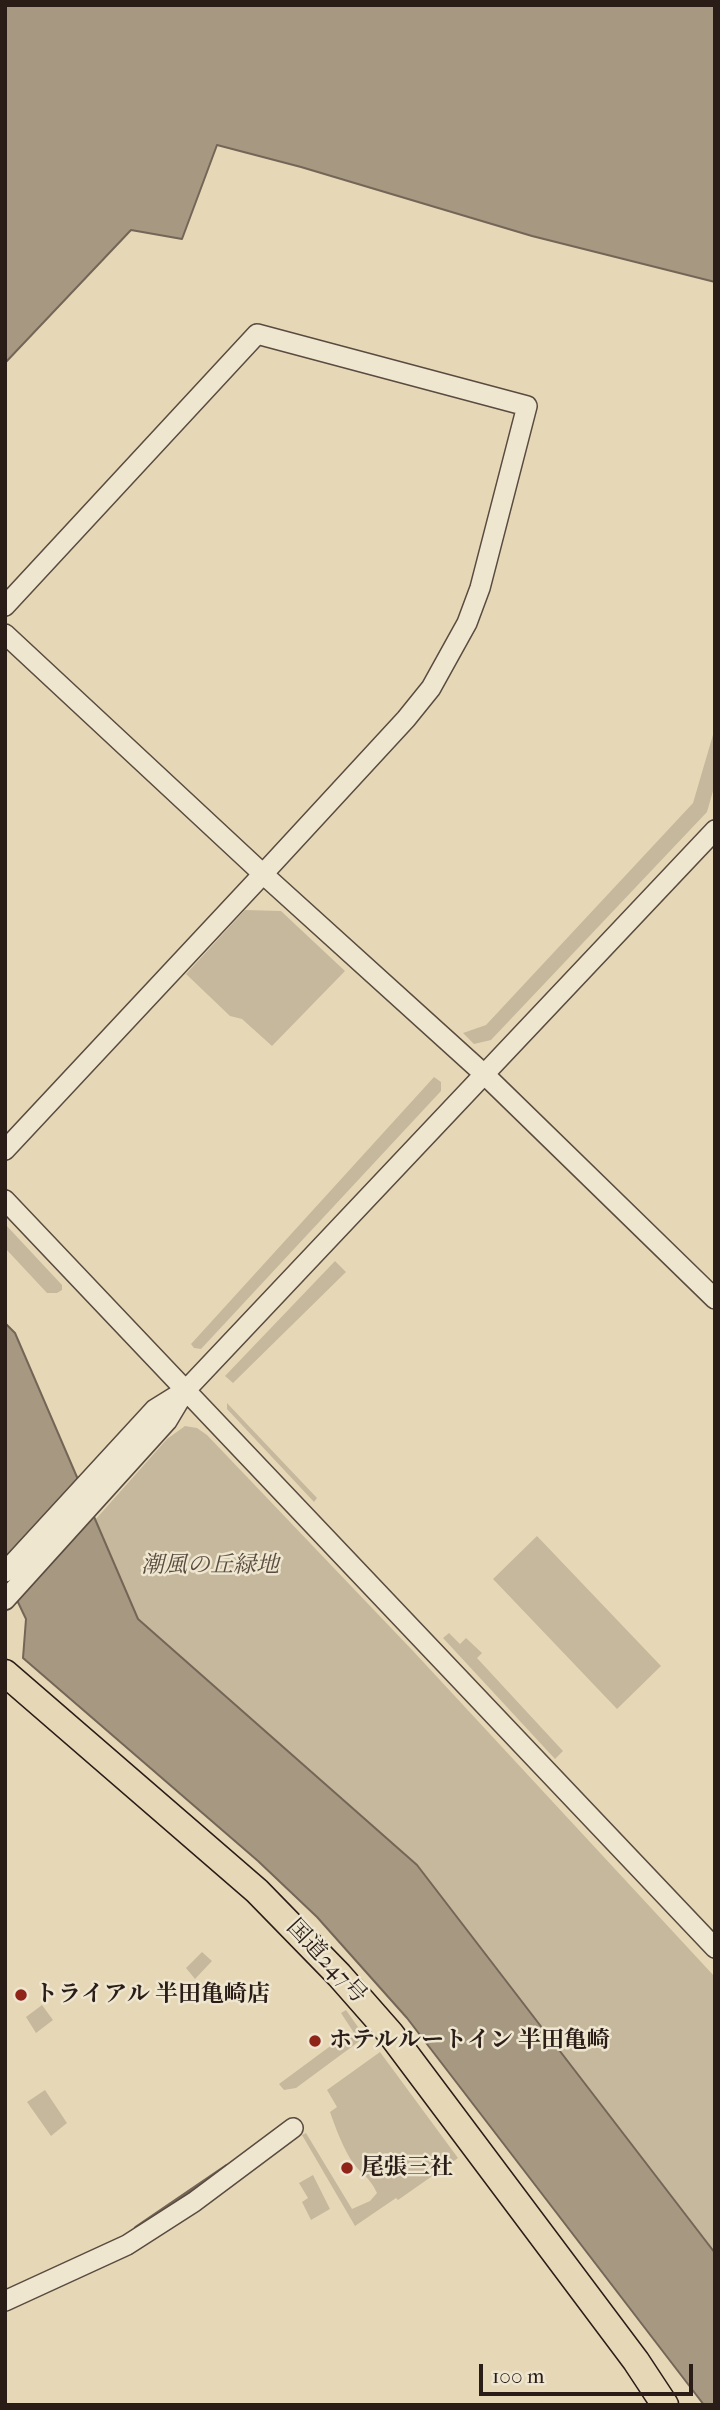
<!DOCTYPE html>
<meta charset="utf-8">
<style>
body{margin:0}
#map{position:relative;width:720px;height:2410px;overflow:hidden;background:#e6d8b7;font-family:"IM FELL French Canon",serif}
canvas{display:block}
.frame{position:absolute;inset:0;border:7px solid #2a1c17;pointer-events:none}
.scale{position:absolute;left:479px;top:2364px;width:214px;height:32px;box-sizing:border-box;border:4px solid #2a1c17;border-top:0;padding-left:9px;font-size:21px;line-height:24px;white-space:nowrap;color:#2a1c17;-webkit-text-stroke:5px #efe6d0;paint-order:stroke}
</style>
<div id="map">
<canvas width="720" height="2410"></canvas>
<div class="frame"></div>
<div class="scale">100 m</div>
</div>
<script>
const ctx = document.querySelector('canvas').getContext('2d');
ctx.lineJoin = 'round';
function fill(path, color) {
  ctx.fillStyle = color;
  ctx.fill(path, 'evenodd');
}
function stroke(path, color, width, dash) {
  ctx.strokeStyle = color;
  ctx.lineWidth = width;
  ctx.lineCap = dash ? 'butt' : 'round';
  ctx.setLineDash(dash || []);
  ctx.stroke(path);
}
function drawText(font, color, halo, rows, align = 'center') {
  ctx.font = font + ' "IM FELL French Canon","Noto Serif JP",serif';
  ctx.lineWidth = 5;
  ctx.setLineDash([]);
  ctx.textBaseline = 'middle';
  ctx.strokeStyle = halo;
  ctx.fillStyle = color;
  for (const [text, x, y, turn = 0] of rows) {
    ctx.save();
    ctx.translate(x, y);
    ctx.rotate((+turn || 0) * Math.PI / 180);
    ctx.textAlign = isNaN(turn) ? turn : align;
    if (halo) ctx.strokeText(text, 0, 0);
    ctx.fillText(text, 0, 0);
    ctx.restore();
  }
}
const green = new Path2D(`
 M 715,728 L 715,784 L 707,812 L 491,1040 L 474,1044 L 463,1033 L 486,1025 L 693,803 Z
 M 245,910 L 281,911 L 345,971 L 272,1046 L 242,1019 L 230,1016 L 186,974 Z
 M 434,1077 L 441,1082 L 441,1091 L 201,1349 L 194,1348 L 191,1344 Z
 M 5,1224 L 62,1285 L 62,1290 L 57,1293 L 47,1293 L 5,1248 Z
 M 335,1261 L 346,1272 L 233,1383 L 225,1376 Z
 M 227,1403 L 317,1498 L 314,1502 L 227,1409 Z
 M 185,1426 L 197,1428 L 207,1435 L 414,1652 L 715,1977 L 715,2253 L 417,1865 L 138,1619 L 95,1520 L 167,1439 Z
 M 537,1536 L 661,1666 L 617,1709 L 493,1579 Z
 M 449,1633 L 460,1644 L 466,1638 L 482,1653 L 477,1658 L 563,1751 L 555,1759 L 443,1638 Z
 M 202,1952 L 212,1961 L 195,1979 L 186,1968 Z
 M 42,2005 L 53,2020 L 36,2033 L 26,2017 Z
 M 346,2010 L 365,2037 L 296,2088 L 284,2090 L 279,2084 L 348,2033 L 352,2038 L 356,2036 L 341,2013 Z
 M 380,2052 L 458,2158 L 398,2200 L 396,2198 L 355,2226 L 302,2135 L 306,2133 L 352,2209 L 370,2201 L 377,2193 C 369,2176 363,2176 353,2163 C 343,2148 336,2129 330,2112 L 337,2107 L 327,2090 Z
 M 45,2090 L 67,2123 L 51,2136 L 27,2102 Z
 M 313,2175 L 330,2209 L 311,2220 L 302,2202 L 308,2198 L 299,2183 Z`);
const water = new Path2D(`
 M 5,5 L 715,5 L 715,282 L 532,236 L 301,167 L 217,145 L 182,239 L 131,230 L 5,363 Z
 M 5,1323 L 15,1333 L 138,1619 L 417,1865 L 715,2253 L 715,2405 L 704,2405 L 407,2018 L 317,1917 L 258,1861 L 23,1658 L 26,1619 L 5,1575 Z`);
const stream = new Path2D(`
 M 136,2228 L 227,2166`);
const tertiary = new Path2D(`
 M 5,606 L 257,334 L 527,406 L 480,588 L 467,623 L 431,688 L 406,719 L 263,874 L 5,1150
 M 5,634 L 263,874 L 484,1074 L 715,1299
 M 5,1200 L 715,1948
 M 5,1572 L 155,1409 L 184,1391
 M 5,1600 L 167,1421 L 185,1391 L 715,830
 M 5,2301 L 127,2245 L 194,2202 L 293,2128`);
const trunk = new Path2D(`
 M 5,1673 L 257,1891 L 339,1975 L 390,2033 L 636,2361 L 665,2405`);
const markers = [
 [21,1995,7,"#8f2418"],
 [315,2041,7,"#8f2418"],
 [347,2168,7,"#8f2418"]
];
const parkNames = [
 ["潮風の丘緑地",210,1566]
];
const streetNames = [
 ["国道247号",326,1962,47]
];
const poiNames = [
 ["トライアル 半田亀崎店",35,1995],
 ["ホテルルートイン 半田亀崎",329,2041],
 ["尾張三社",361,2168]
];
fill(green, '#c6b89c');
fill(water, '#a69881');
stroke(water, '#746657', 2);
stroke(stream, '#746657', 4.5);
stroke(tertiary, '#594b3f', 22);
stroke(trunk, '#2a1c17', 29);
stroke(tertiary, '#efe6d0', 19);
stroke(trunk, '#e6d8b7', 26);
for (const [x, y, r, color] of markers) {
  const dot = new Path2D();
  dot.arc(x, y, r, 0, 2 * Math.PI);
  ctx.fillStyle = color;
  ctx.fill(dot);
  stroke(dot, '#efe6d0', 2.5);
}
drawText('italic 23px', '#594b3f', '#efe6d0', parkNames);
drawText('23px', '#2a1c17', '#efe6d0', streetNames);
drawText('bold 23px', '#2a1c17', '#efe6d0', poiNames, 'left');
</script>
